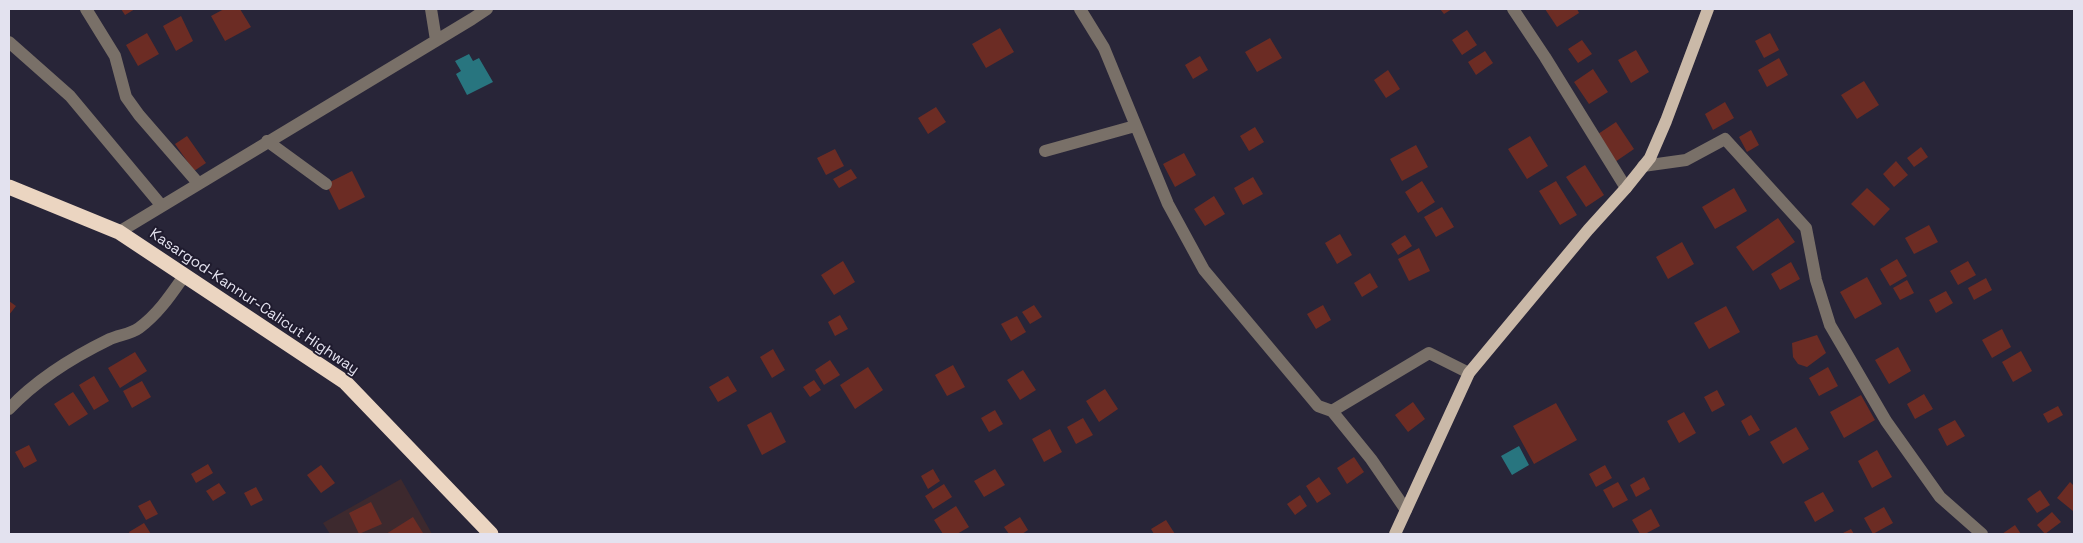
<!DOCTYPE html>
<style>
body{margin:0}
#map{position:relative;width:2083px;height:543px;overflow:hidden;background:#282538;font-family:"Space Grotesk",sans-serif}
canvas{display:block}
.frame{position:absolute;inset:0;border:10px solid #e3e2ef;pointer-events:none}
</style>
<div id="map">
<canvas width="2083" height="543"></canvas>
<div class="frame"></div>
</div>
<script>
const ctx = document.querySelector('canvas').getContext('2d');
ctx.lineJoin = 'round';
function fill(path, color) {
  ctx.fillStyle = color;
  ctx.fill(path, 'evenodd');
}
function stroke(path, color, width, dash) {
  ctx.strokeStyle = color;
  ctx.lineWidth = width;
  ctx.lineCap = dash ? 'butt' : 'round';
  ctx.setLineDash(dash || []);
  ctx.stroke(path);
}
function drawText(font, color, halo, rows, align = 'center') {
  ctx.font = font + ' "Space Grotesk",sans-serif';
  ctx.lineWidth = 4;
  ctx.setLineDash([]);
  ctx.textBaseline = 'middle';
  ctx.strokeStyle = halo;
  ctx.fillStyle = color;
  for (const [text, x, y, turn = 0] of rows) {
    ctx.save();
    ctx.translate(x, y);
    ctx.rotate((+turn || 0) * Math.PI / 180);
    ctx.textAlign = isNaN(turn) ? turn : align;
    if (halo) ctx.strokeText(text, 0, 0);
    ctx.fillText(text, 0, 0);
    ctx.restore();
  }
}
const education = new Path2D(`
 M 401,479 L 432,534 L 330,534 L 323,523 Z`);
const water = new Path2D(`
 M 469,54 L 473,61 L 479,58 L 493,82 L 467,95 L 456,74 L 461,71 L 455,61 Z
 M 1519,446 L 1529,465 L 1512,475 L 1501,456 Z`);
const building = new Path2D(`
 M 121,9 L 135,9 L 125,15 Z
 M 224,9 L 240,9 L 251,27 L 225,41 L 211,16 Z
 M 1440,9 L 1452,9 L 1444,14 Z
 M 1545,9 L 1577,9 L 1579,13 L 1557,27 Z
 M 181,16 L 193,41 L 176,51 L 163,26 Z
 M 1000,28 L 1014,52 L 986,68 L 972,44 Z
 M 1467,30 L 1477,45 L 1462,55 L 1452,40 Z
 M 147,33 L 159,54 L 138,66 L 126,45 Z
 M 1770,33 L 1779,50 L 1764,58 L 1755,41 Z
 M 1270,38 L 1282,58 L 1257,72 L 1245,52 Z
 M 1582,40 L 1592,54 L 1578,63 L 1568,49 Z
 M 1636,50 L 1649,72 L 1631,83 L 1618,60 Z
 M 1485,51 L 1493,63 L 1476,75 L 1468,62 Z
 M 1200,56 L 1208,70 L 1193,79 L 1185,65 Z
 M 1779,58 L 1788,75 L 1767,87 L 1758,70 Z
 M 1593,69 L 1608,92 L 1589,104 L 1574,82 Z
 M 1388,70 L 1400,89 L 1386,98 L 1374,80 Z
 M 1864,81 L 1879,105 L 1857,119 L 1841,95 Z
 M 1725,102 L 1734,118 L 1713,130 L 1705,114 Z
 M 936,107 L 946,122 L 928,134 L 918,118 Z
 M 1616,122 L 1634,149 L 1615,162 L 1598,134 Z
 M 1255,127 L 1264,142 L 1249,151 L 1240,136 Z
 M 1751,130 L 1759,145 L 1747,152 L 1739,137 Z
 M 187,136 L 206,163 L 194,171 L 175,144 Z
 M 1530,136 L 1548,166 L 1527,179 L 1508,149 Z
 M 1416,145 L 1428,167 L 1402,181 L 1390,159 Z
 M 1921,147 L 1928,157 L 1914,167 L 1907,158 Z
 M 835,149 L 844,166 L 826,175 L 817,158 Z
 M 1184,153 L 1196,175 L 1175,187 L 1163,164 Z
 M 1896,161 L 1908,175 L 1894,187 L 1883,174 Z
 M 1585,165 L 1604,195 L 1586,207 L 1566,177 Z
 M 851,169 L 857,178 L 839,188 L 833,179 Z
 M 352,171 L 365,197 L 339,210 L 326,184 Z
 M 1253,177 L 1263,194 L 1243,205 L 1234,188 Z
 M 1422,181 L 1435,202 L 1418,213 L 1405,192 Z
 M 1556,181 L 1577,215 L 1560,225 L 1539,191 Z
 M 1734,188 L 1747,211 L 1715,229 L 1702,207 Z
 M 1867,188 L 1890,209 L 1874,226 L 1851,204 Z
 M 1214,196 L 1225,214 L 1205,226 L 1194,209 Z
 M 1442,207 L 1454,227 L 1436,237 L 1424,217 Z
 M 1778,218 L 1795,242 L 1753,271 L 1736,247 Z
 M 1929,225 L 1938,242 L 1914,254 L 1905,238 Z
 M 1340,234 L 1352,255 L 1337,264 L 1325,243 Z
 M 1405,235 L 1412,246 L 1398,255 L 1391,244 Z
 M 1682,242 L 1694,264 L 1668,279 L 1656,257 Z
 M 1419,248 L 1430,271 L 1409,281 L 1398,259 Z
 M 1897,259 L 1907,276 L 1890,286 L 1880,269 Z
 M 843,261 L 855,282 L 834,295 L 821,275 Z
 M 1968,261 L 1976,275 L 1958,285 L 1950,271 Z
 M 1791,262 L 1800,279 L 1780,290 L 1771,274 Z
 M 1370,273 L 1378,287 L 1362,297 L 1354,283 Z
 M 1867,277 L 1882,304 L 1855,319 L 1840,292 Z
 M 1986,278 L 1992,290 L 1974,300 L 1968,288 Z
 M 1907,280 L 1914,293 L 1900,300 L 1893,288 Z
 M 1946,291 L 1953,303 L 1936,313 L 1929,300 Z
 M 9,301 L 16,306 L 9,315 Z
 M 1034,305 L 1042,317 L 1030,324 L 1022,312 Z
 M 1323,305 L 1331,320 L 1316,329 L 1307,314 Z
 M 1726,306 L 1740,332 L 1709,349 L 1694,323 Z
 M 840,315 L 848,329 L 835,336 L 828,322 Z
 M 1017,316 L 1026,332 L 1011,341 L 1001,324 Z
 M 2002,329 L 2011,347 L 1992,358 L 1982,340 Z
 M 1817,335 L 1826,353 L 1807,367 L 1798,364 L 1793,357 L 1792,343 Z
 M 1898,347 L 1911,371 L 1889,384 L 1875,360 Z
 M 773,349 L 785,370 L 772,378 L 760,357 Z
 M 2021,351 L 2032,371 L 2013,382 L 2002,362 Z
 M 135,352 L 147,371 L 120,388 L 108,368 Z
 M 830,360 L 840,375 L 824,385 L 815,370 Z
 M 953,365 L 965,387 L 947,396 L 935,375 Z
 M 868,367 L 883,390 L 855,409 L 840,385 Z
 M 1828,367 L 1838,386 L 1819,396 L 1809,378 Z
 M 1023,370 L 1036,390 L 1020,400 L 1007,380 Z
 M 94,376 L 109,401 L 94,410 L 79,385 Z
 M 728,376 L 737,391 L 718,402 L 709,387 Z
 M 814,380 L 821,390 L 810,397 L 803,387 Z
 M 142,381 L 151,397 L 132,408 L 123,391 Z
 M 1105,389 L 1118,409 L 1099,422 L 1086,401 Z
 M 1717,390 L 1725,405 L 1712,412 L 1704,397 Z
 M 73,392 L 88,414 L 69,426 L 54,404 Z
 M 1924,394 L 1933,409 L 1915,419 L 1907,404 Z
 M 1861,395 L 1875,420 L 1844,438 L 1830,412 Z
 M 1413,402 L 1425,419 L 1408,432 L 1395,415 Z
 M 1556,403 L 1577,440 L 1534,464 L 1513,426 Z
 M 2058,406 L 2063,415 L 2048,423 L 2043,414 Z
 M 995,410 L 1003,424 L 989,432 L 981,418 Z
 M 771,412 L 786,442 L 762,455 L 747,425 Z
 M 1684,412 L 1696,433 L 1679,443 L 1667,421 Z
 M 1751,415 L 1760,430 L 1749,436 L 1741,421 Z
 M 1083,418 L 1093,435 L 1076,444 L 1067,427 Z
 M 1955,420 L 1965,436 L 1947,446 L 1938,429 Z
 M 1796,427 L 1809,449 L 1783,464 L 1770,442 Z
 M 1050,429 L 1062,452 L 1044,462 L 1032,439 Z
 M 29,445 L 37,461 L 24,468 L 15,452 Z
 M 1877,450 L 1892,477 L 1872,488 L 1858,461 Z
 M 1354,457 L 1364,472 L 1347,484 L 1337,468 Z
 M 208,464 L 213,473 L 196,483 L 191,474 Z
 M 321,465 L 335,483 L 321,493 L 307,475 Z
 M 1605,465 L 1612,478 L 1596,487 L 1589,474 Z
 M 933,469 L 940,481 L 928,489 L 921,476 Z
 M 995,469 L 1005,485 L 984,497 L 974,481 Z
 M 1319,477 L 1331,494 L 1317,503 L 1306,486 Z
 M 1644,477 L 1650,489 L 1636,497 L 1630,485 Z
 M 1618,482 L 1628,500 L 1613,508 L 1603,490 Z
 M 2070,482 L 2074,486 L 2073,511 L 2057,498 Z
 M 219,483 L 226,493 L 213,501 L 206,491 Z
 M 944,484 L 952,497 L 933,509 L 925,496 Z
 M 256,487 L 263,500 L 251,506 L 244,493 Z
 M 2040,490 L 2050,505 L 2037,513 L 2027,499 Z
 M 1823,492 L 1834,511 L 1815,522 L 1804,502 Z
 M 1300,495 L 1307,506 L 1295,515 L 1287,504 Z
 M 150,500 L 158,514 L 146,520 L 138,506 Z
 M 371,502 L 382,524 L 359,534 L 349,513 Z
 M 956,506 L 969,527 L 957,534 L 943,534 L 934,520 Z
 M 1884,507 L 1893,523 L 1873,534 L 1864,518 Z
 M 1651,509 L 1660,526 L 1645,534 L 1640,534 L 1632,520 Z
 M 2052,512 L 2061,522 L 2045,534 L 2037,525 Z
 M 413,517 L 423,533 L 386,534 Z
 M 1020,517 L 1028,530 L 1022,534 L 1009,534 L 1004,527 Z
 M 1166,520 L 1175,534 L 1154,534 L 1151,529 Z
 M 144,523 L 151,534 L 130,534 L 129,532 Z
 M 2015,525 L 2021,534 L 2002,534 Z
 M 1851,529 L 1854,534 L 1841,534 Z`);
const minor = new Path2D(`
 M 86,9 L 115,56 L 126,97 L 139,115 L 198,183
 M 431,9 L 436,40
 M 1080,9 L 1104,48 L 1168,204 L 1204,270 L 1318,406 L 1332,411 L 1429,353 L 1469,373
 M 1513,9 L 1545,57 L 1626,188
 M 9,42 L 70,96 L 161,205
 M 267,141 L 326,184
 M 1045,151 L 1135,126
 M 1643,166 L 1686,160 L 1725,139 L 1806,228 L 1816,280 L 1830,325 L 1886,421 L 1940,497 L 1982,534
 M 119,232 L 472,19 L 487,9
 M 9,409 C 37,379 73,357 110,339 C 119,335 131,334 139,328 C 158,314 170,296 184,276
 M 1332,411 L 1371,459 L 1406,510`);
const major = new Path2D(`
 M 1395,534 L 1469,373 L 1588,230 L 1626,188 L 1650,158 L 1666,121 L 1708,9`);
const highway = new Path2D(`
 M 9,187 L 119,232 L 345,382 L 491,534`);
const streetNames = [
 ["Kasargod-Kannur-Calicut Highway",254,302,34]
];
fill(education, '#3d292e');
fill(water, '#28757f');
fill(building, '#6c2c24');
stroke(minor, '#797068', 12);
stroke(major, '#cab9a8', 12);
stroke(highway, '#ebd5c1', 15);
drawText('15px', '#e3e2ef', '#1f1b2e', streetNames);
</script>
